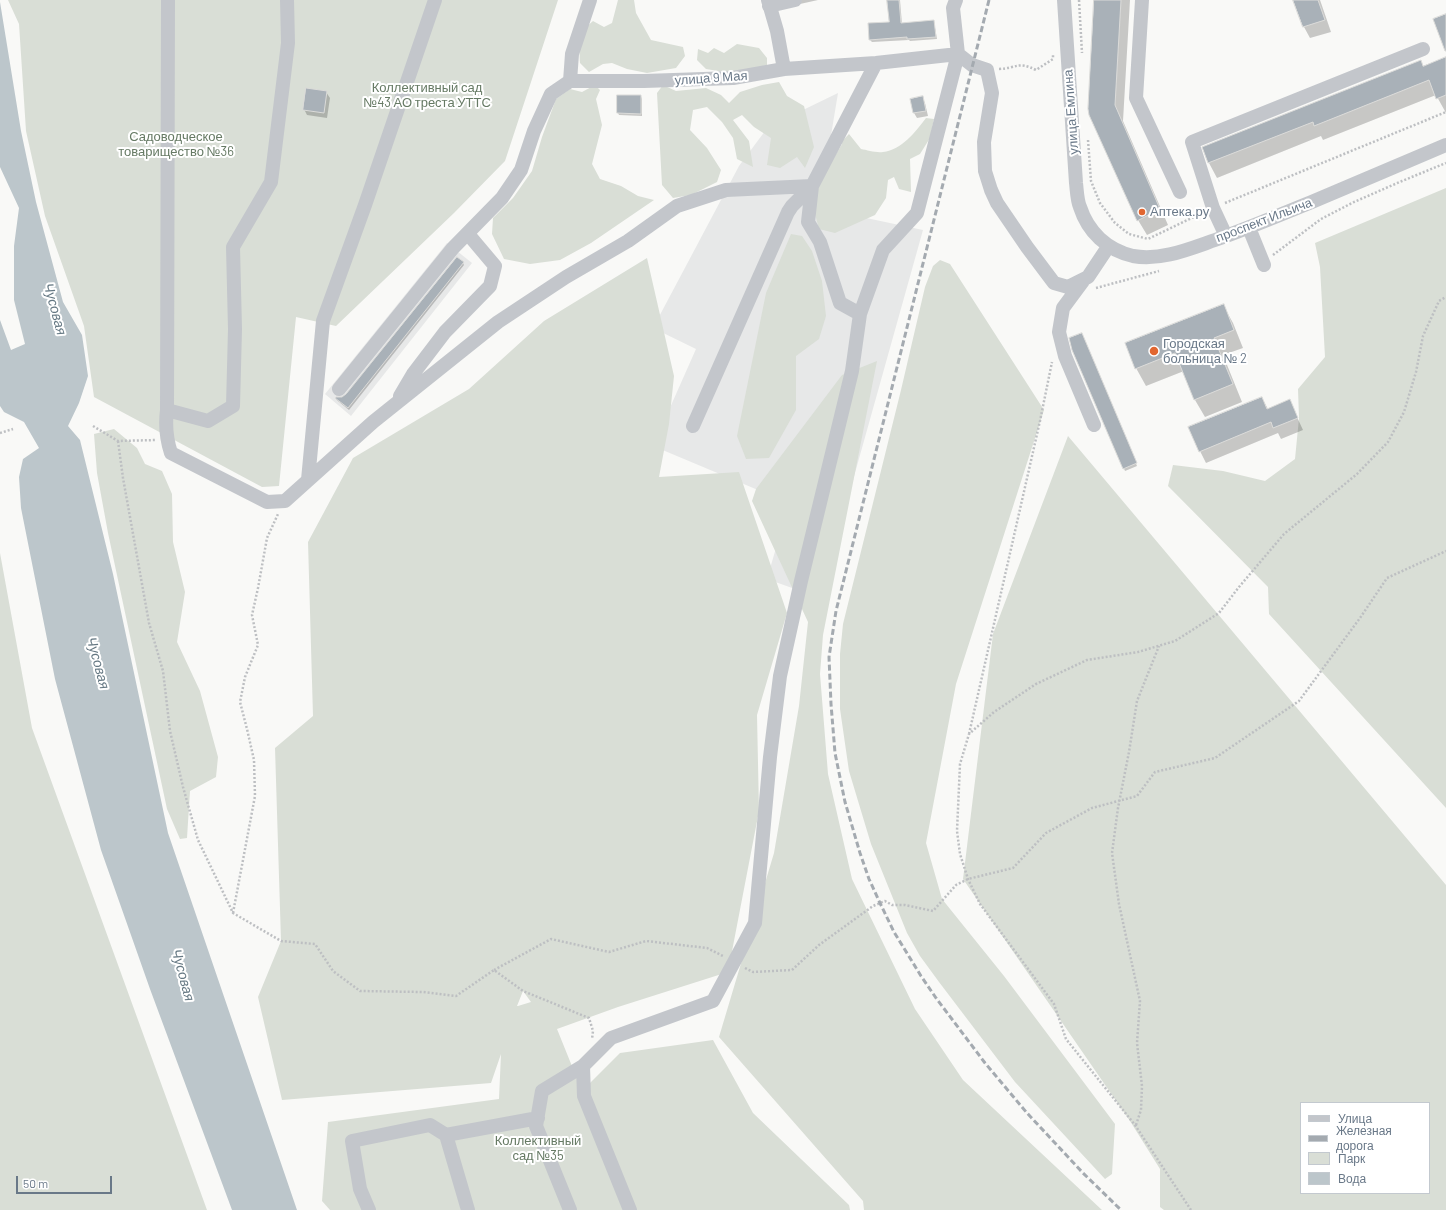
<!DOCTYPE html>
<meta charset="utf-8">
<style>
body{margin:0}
#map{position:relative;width:1446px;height:1210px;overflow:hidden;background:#f9f9f7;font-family:Barlow,sans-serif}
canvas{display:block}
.legend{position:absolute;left:1300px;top:1102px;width:130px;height:92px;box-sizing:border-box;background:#fff;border:1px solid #c3c9cf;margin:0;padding:5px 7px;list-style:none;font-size:12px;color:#697888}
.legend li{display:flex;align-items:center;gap:8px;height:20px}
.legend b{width:20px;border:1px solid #c3c9cf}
.scale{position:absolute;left:16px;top:1176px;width:96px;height:18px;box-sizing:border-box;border:2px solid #697888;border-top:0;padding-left:5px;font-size:12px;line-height:14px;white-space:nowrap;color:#697888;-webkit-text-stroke:3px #fff;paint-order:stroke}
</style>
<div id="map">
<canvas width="1446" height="1210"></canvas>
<ul class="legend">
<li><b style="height:5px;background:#c3c6cb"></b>Улица</li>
<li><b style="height:5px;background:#a4aab0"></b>Железная дорога</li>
<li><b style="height:11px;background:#d9ded6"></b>Парк</li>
<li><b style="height:11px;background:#bcc6cb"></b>Вода</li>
</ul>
<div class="scale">50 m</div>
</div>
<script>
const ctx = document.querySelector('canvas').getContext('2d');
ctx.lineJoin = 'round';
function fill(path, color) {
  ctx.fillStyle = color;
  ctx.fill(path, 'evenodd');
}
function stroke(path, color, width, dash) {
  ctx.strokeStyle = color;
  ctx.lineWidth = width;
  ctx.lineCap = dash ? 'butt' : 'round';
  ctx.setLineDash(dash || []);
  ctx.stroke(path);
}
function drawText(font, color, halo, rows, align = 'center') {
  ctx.font = font + ' Barlow,sans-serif';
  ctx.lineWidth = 4;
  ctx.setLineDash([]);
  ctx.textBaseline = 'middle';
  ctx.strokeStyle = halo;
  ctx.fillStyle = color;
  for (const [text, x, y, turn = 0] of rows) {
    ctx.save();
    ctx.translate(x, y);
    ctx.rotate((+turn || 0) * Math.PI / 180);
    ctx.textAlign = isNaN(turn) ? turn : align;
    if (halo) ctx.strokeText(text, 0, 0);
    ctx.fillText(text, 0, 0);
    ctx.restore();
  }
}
const built = new Path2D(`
 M 838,93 L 819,208 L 923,230 L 820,598 L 767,579 L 789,503 L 653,446 L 696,349 L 653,328 L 739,166 L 768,127 Z
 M 447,243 L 472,263 L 351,416 L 325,394 Z`);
const green = new Path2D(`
 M 8,0 L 558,0 L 505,161 L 454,213 L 336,326 L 296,317 L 279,486 L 262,487 L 94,397 L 84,326 L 45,216 L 26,131 L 19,24 Z
 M 618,0 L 634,0 L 636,13 L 651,40 L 683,47 L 685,56 L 676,68 L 647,73 L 627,69 L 612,63 L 603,64 L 589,72 L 580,63 C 579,47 580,31 593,21 L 604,27 L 612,23 Z
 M 737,44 L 759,48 L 767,58 L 767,67 L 730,73 L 706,69 L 697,60 L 698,49 L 708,53 L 714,48 L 724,53 Z
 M 779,82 L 787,96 L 804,106 L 814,147 L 805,168 L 797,157 L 780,168 L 767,165 L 771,138 L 754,127 L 742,115 L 733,120 L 749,141 L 753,167 L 737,159 L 733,138 L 722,122 L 707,107 L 693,110 L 690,130 L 707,148 L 721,170 L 717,182 L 691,195 L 673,198 L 662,185 L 657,93 L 663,85 L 676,91 L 706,88 L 721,95 L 729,103 L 740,92 L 762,85 Z
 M 595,85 L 600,90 L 596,99 L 602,125 L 592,164 L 600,179 L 621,186 L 638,196 L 654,200 L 591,243 L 560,260 L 530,264 L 504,259 L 492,234 L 493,218 L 513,198 L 532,171 L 542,137 L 556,99 L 570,89 L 582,92 Z
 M 926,118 L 934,119 L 930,138 L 920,154 L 910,159 L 911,192 L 899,189 L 894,177 L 888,180 L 886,198 L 875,215 L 835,233 L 819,229 L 815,214 L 816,188 L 842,144 L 842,141 L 849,134 L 861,149 C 867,150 876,153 883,152 C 902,150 915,132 926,118 Z
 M 1446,188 L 1446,808 L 1269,614 L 1268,587 L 1168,486 L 1173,465 L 1223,471 L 1265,481 L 1295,459 L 1299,418 L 1298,389 L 1325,357 L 1320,267 L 1315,243 Z
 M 791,234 L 802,236 L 812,251 L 822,281 L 826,316 L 819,339 L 796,356 L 796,410 L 769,458 L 746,459 L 737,436 L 766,293 Z
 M 647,258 L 674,376 L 669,424 L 659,477 L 739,472 L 787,613 L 757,715 L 759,811 L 728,972 L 618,1007 L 557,1029 L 582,1091 L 620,1053 L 713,1040 L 753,1113 L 849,1205 L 850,1210 L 330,1210 L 322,1201 L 328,1122 L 499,1099 L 501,1054 L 491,1083 L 282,1100 L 258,997 L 281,941 L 275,748 L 313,716 L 308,542 L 353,458 L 469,389 L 544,321 ZM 523,991 L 531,1002 L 518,1006 L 517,1006 Z
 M 940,260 L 950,264 L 1044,410 L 956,684 L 926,843 L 942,899 L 1004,976 L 1115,1124 L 1112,1174 L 1105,1179 L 1015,1082 L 939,982 L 920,956 L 907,933 L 871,844 L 849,771 L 840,709 L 840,654 L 843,624 L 901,390 L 925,287 L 933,266 Z
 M 877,361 L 823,635 L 820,674 L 828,774 L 852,879 L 915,1009 L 963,1080 L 1102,1210 L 864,1210 L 863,1201 L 719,1037 L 774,853 L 799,706 L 808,622 L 752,501 L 756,489 L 842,375 Z
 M 114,429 L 137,448 L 145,464 L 162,471 L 172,494 L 173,542 L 185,592 L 177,642 L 200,691 L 218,757 L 216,777 L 190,791 L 187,838 L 180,839 L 167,809 L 108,533 L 97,473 L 94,434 Z
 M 1068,436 L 1446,885 L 1446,1210 L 1164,1210 L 1160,1207 L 1160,1169 L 1130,1121 L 963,879 L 993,634 ZM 1301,1103 L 1429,1103 L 1429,1193 L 1301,1193 Z
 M 0,553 L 32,728 L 207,1210 L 0,1210 Z`);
const water = new Path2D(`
 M 0,2 L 21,131 L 36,202 L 63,302 L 82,335 L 88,376 L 79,403 L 68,426 L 80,440 L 113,574 L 168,833 L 297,1210 L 232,1210 L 150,989 L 101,850 L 55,679 L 21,508 L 19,477 L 23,459 L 39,448 L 24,422 L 4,412 L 0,406 L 0,320 L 11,350 L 25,344 L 14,300 L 14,246 L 19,208 L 0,167 Z`);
const shadow = new Path2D(`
 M 798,0 L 818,0 L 800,4 Z
 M 888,0 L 900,0 L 902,24 L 934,22 L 937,39 L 910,41 L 909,40 L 872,42 L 870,40 L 890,22 Z
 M 1095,0 L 1130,0 L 1123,121 L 1168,225 L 1147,235 L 1138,220 L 1090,115 Z
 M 1294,0 L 1320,0 L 1331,32 L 1310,38 L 1304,27 Z
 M 1446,58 L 1446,113 L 1436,95 L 1323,140 L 1321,136 L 1217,178 L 1209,163 L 1204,148 Z
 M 326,92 L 330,98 L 327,118 L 307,115 L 304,109 Z
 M 641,96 L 642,99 L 642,116 L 619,115 L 618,113 Z
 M 922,97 L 925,103 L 928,116 L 917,118 L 914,113 Z
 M 463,263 L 464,265 L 349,410 L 338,401 L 336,399 L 343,398 Z
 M 1223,305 L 1233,323 L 1243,348 L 1223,355 L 1242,402 L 1205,417 L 1195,400 L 1184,371 L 1146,386 L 1136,368 Z
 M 1083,337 L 1137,466 L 1125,471 L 1073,349 Z
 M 1262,398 L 1268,409 L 1289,400 L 1303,430 L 1281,439 L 1278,433 L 1206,463 L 1200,451 Z`);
const building = new Path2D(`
 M 887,0 L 899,0 L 901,23 L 934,20 L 936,37 L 907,39 L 907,37 L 869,40 L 868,23 L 889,22 Z
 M 1094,0 L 1121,0 L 1115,105 L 1160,209 L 1137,221 L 1089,115 L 1088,109 Z
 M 1293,0 L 1318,0 L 1325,20 L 1303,27 Z
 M 1446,14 L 1446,51 L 1445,51 L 1433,19 Z
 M 1446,57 L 1446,95 L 1436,99 L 1429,80 L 1314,126 L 1313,122 L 1208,163 L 1202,147 L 1421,60 L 1423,66 Z
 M 306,88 L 327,91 L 324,113 L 303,110 Z
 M 617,95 L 641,95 L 641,114 L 617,113 Z
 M 923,96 L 926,111 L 913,113 L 910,99 Z
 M 457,257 L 464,262 L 348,408 L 335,398 L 336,397 L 342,397 L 346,394 Z
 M 1224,304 L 1234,330 L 1214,338 L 1233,384 L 1194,400 L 1175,353 L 1135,369 L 1125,343 Z
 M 1082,333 L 1137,463 L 1123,469 L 1072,350 L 1069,338 Z
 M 1262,397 L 1267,409 L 1290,399 L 1298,418 L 1273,428 L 1271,422 L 1199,452 L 1188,427 Z`);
const path = new Path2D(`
 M 1079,0 L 1082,53
 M 999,69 C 1017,68 1018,61 1036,70 L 1053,59 L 1053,55
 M 1088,140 L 1091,181 L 1100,203 L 1115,223 L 1129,234 L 1148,239 L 1202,213
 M 1225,203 L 1446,112
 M 1273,255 L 1321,219 L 1354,202 L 1402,181 L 1446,163
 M 1096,288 L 1159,271
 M 93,426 L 118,441 L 156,440
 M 0,433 L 13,429
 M 118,441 L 123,478 L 149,623 L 163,671 L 170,731 L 183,787 L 198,840 L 233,913 L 281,941 L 315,944 L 333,971 L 360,991 L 423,992 L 456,996 L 494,970 L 523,991 L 589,1018 L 593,1031 L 592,1039
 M 969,734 L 1040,421 L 1052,362
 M 233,913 L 255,796 L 254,760 L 247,729 L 240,702 L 245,677 L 258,645 L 252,615 L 258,588 L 267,538 L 278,514
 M 745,968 L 753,972 L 792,970 L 819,945 L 873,906 L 885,901 L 892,905 L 905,905 L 933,911 L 956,885 L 968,879 L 1013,868 L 1046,833 L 1092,808 L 1137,796 L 1155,772 L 1215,758 L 1299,701 L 1360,618 L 1387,578 L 1446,551
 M 494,970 L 551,939 L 609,952 L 646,941 L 707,948 L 723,956
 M 1136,1125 L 1141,1110 L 1142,1086 L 1137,1043 L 1140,1001 L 1119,904 L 1112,853 L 1118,808 L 1129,752 L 1137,701 L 1159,646
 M 1191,1210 L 1135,1125 L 1066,1039 L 1054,1004 L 980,904 L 968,879 L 960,854 L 957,831 L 960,764 L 969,734 L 994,712 L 1036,684 L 1087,660 L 1138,652 L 1175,641 L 1219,613 L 1239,587 L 1284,534 L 1357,474 L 1388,442 L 1404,412 L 1416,372 L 1423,336 L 1439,301 L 1446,297`);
const minor = new Path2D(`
 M 168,0 L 167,410 C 165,426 166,438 171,453 L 267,502 L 285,501 L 373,422 L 498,322 L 566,277 L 628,241 L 677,206 L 726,190 L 812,186 L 876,63
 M 768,0 L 777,31 L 784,69
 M 1064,0 L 1076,183 C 1077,191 1077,200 1080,207 C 1088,232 1107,250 1133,256 C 1161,261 1189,249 1215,240 C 1249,228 1282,214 1314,201 C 1358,182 1402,164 1446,145
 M 1142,0 L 1136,98 L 1180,192
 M 769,6 L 795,0
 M 570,81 L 644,81 L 733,78 L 784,69 L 876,63 L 958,54 L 972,65 L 987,70 L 992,93 L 984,142 L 985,171 L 991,190 L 997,203 L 1027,247 L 1054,283 L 1068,287 L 1088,277 L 1108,247
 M 570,81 L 572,54 L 590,0
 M 812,186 L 808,222 L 820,242 L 840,303 L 860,314
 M 1249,228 L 1264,265
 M 1226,236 L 1213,208 L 1192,142 L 1423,49
 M 1083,281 L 1063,308 L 1059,332 L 1065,356 L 1094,425
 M 339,389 L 453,248 L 502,198 L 521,170 L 534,131 L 551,94 L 570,81
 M 400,396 L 413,374 L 445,332 L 490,286 L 495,266 L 468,234
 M 167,410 L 208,421 L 233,406 L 235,329 L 233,247 L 271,182 L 288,43 L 287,0
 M 693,426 L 788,212 L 792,206 L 812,186
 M 308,480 L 323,321 L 365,205 L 435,0
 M 583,1066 L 584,1096 L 630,1210
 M 446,1135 L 538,1118
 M 369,1210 L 360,1189 L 352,1141 L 430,1125 L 446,1135 L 468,1210
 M 570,1210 L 536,1126 L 542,1091 L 583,1066 L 611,1038 L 713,1001 L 755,923 L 770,757 L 780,676 L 801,581 L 852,371 L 860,314 L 883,250 L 917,213 L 958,54 L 953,8 L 956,0`);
const rail = new Path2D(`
 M 989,0 L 836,611 L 829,657 L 831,704 L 835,753 L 845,802 L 860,853 L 869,879 L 880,903 L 894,932 L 921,976 L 936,998 L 985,1063 L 1027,1113 L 1083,1173 L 1121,1210`);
const markers = [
 [1142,212,4,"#e16630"],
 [1154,351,5,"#e16630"]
];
const streetNames = [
 ["улица 9 Мая",711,78,-4],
 ["улица Емлина",1071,112,-94],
 ["проспект Ильича",1264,220,-21]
];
const parkNames = [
 ["Коллективный сад",427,88],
 ["№43 АО треста УТТС",427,103],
 ["Садоводческое",176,137],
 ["товарищество №36",176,152],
 ["Коллективный",538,1141],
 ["сад №35",538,1156]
];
const poiNames = [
 ["Аптека.ру",1150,212],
 ["Городская",1163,344],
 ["больница № 2",1163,359]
];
const waterNames = [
 ["Чусовая",55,309,75],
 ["Чусовая",98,663,75],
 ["Чусовая",183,975,75]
];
fill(built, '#e7e8e8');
fill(green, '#d9ded6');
fill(water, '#bcc6cb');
fill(shadow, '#0003');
fill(building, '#a9b1b8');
stroke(building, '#dbdbd9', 1);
stroke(path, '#bdbfc2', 2.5, [2, 2]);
stroke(minor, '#c3c6cb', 14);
stroke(rail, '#a4aab0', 3, [6, 3]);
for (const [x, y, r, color] of markers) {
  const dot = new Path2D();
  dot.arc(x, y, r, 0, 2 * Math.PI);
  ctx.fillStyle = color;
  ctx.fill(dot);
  stroke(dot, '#fff', 1.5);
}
drawText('13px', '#697888', '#fff', streetNames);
drawText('13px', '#667a64', '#fff', parkNames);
drawText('13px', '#697888', '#fff', poiNames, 'left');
drawText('italic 14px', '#657883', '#fff', waterNames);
</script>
